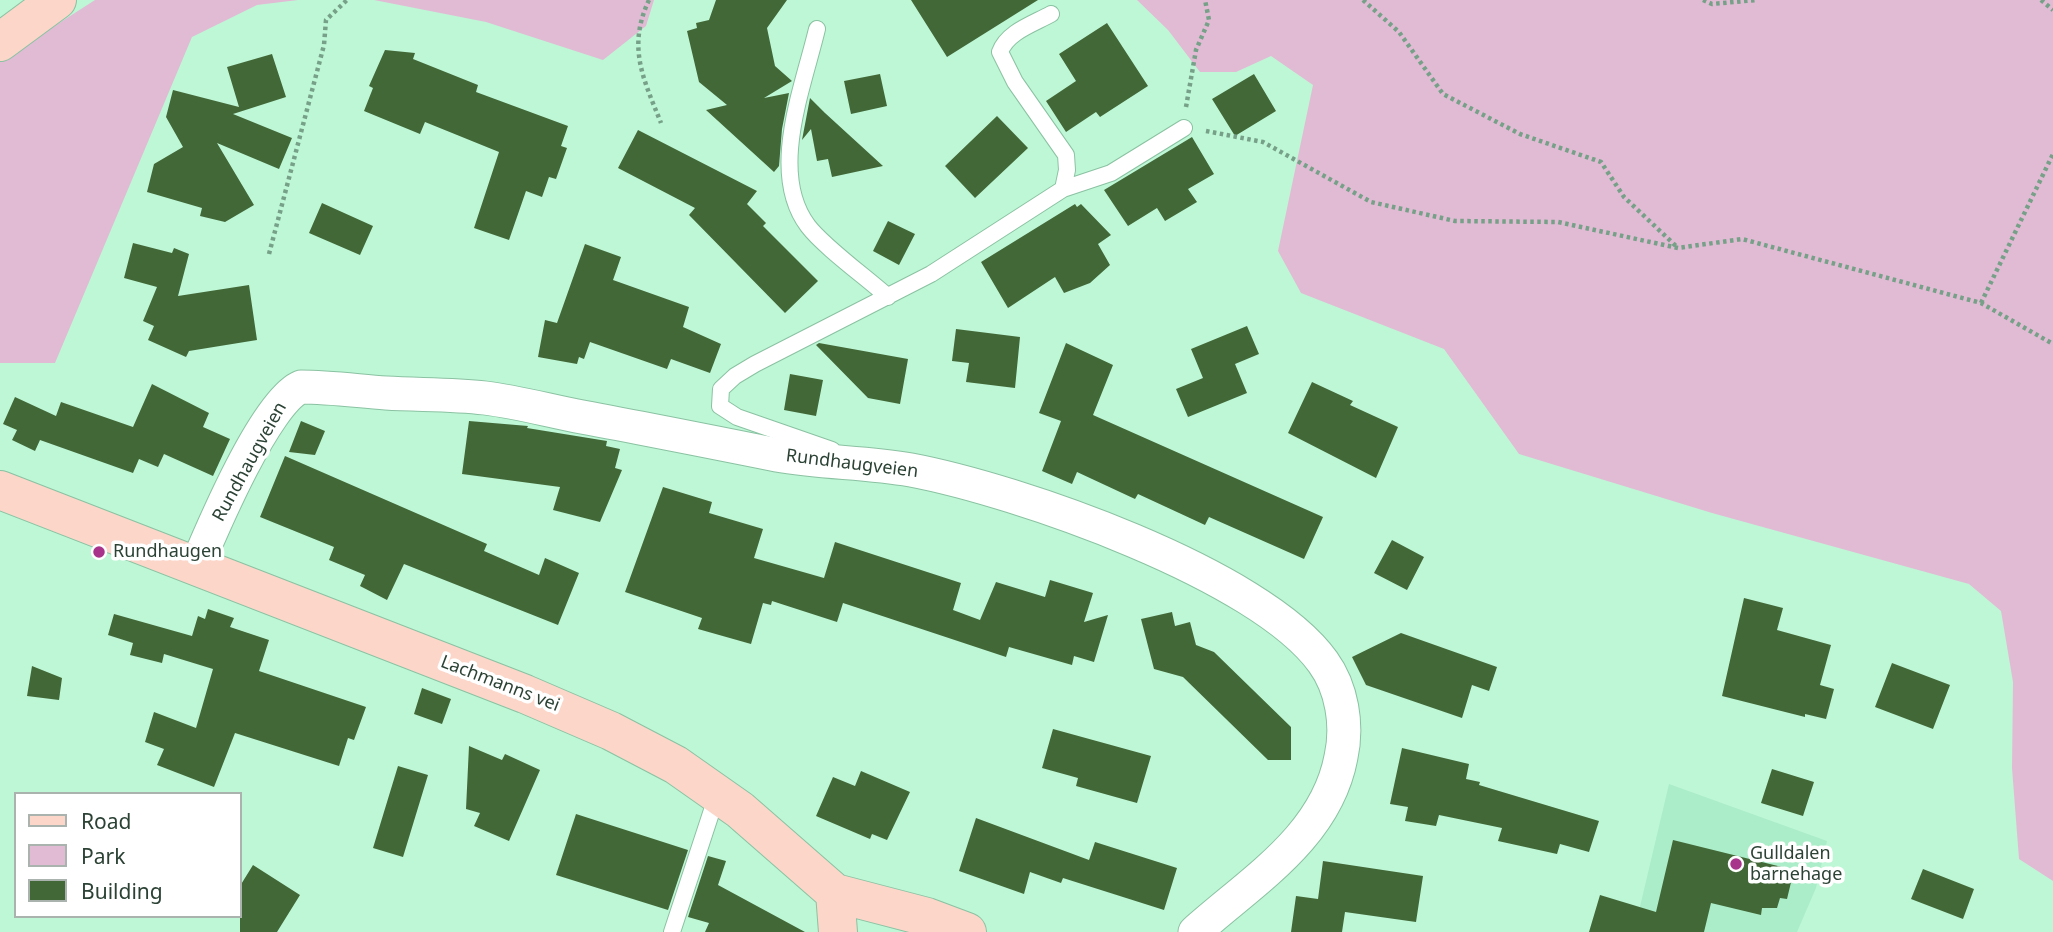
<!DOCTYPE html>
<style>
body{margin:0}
#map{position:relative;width:2053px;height:932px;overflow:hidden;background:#bef7d6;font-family:"Noto Sans",sans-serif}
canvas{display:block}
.legend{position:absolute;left:14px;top:792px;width:228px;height:126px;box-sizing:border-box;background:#fff;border:2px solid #aab3ae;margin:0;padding:9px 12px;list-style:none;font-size:21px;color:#2b4235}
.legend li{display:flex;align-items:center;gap:14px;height:35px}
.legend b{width:35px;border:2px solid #aab3ae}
</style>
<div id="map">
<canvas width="2053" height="932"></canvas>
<ul class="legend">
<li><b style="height:9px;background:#fbd6c9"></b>Road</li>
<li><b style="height:19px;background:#e1bbd4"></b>Park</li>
<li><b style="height:19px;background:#426838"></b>Building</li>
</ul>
</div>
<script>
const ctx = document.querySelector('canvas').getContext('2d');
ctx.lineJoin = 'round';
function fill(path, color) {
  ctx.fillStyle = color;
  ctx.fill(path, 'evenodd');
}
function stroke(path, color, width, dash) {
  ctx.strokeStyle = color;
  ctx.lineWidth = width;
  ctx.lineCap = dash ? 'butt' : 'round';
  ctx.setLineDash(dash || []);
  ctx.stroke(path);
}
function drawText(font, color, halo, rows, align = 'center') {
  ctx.font = font + ' "Noto Sans",sans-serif';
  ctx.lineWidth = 7;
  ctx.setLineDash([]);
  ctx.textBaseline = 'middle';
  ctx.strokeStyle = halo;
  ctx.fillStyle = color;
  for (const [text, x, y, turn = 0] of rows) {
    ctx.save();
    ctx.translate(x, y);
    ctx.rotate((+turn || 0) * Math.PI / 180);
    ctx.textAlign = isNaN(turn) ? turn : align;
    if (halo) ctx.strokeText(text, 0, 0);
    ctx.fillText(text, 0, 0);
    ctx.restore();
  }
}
const built = new Path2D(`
 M 1669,784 L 1827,841 L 1816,888 L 1797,932 L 1634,932 Z`);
const green = new Path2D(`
 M 95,0 L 298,0 L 257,5 L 192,37 L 55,363 L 0,363 L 0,61 Z
 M 374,0 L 654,0 L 646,26 L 603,60 L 486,22 Z
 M 1137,0 L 2053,0 L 2053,881 L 2019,859 L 2012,768 L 2013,682 L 2001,611 L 1969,584 L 1712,513 L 1519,454 L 1444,349 L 1301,293 L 1278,251 L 1313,85 L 1271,56 L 1236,72 L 1200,72 L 1168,30 Z`);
const building = new Path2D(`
 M 716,0 L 787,0 L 767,28 L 775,66 L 792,81 L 764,98 L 789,93 L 782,129 L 779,166 L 774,172 L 706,110 L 727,105 L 699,82 L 687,31 L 697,28 L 696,23 L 709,20 Z
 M 911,0 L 1038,0 L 947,57 Z
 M 1107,23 L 1148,86 L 1100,117 L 1096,112 L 1066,132 L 1046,101 L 1076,81 L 1059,54 Z
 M 385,50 L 415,53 L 413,59 L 478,85 L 476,92 L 568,126 L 561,146 L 567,148 L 556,179 L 549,177 L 542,197 L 526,191 L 509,240 L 474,228 L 499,152 L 425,122 L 420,134 L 364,111 L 373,88 L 369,86 Z
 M 272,54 L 286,97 L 233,114 L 292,138 L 279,169 L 217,143 L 254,205 L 225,222 L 200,216 L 202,208 L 147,192 L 154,164 L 183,147 L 166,117 L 173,90 L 239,107 L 227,67 Z
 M 880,74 L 887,106 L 851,114 L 844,81 Z
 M 1254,74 L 1276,111 L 1235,136 L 1212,99 Z
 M 810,98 L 825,113 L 883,166 L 832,177 L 828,159 L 817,161 L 811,129 L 802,140 Z
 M 997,116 L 1028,148 L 975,198 L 945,166 Z
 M 638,130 L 757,191 L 747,204 L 766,223 L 763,226 L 818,281 L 785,313 L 689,215 L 695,208 L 618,168 Z
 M 1192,137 L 1214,174 L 1188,189 L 1197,202 L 1165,221 L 1157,208 L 1128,226 L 1104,190 Z
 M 322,203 L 373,226 L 360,255 L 309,233 Z
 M 1075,204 L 1077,207 L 1081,204 L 1111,235 L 1098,244 L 1110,265 L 1090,283 L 1064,293 L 1055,277 L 1008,308 L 981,262 Z
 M 888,221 L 915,234 L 899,265 L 873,251 Z
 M 133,243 L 172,253 L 174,248 L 189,254 L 178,296 L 249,285 L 257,340 L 189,351 L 186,357 L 148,340 L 154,326 L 143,321 L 157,287 L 124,278 Z
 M 585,244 L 621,257 L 613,280 L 689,307 L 683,327 L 721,344 L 710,373 L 671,359 L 667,369 L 590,342 L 584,359 L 579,357 L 577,364 L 538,357 L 545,320 L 557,323 Z
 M 1247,326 L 1259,354 L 1235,364 L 1247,393 L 1188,417 L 1176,389 L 1203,378 L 1191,349 Z
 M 956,329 L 1020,337 L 1015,388 L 966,382 L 969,363 L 952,361 Z
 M 819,343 L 908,359 L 900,404 L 868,398 L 816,345 Z
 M 1066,343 L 1113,365 L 1093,415 L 1323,517 L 1304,559 L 1209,517 L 1205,525 L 1138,494 L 1135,499 L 1077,472 L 1072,484 L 1042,471 L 1061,421 L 1039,413 Z
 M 790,374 L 823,380 L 816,416 L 784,410 Z
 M 1312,382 L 1353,401 L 1350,405 L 1398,427 L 1376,478 L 1288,433 Z
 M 152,384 L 209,413 L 203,427 L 230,439 L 213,476 L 164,454 L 158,467 L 139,459 L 133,473 L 40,440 L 35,451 L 12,440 L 17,430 L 3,424 L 15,397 L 56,416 L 61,402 L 133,427 Z
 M 301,421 L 325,431 L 315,455 L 289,452 Z
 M 469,421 L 528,426 L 527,428 L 607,441 L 606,446 L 620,449 L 615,468 L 622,470 L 600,522 L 553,510 L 560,487 L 462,474 Z
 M 285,456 L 487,544 L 484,551 L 539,575 L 545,558 L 579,573 L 558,625 L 404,564 L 387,600 L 360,586 L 365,575 L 329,560 L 334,547 L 260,517 Z
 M 663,487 L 712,502 L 709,513 L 763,529 L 754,558 L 824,578 L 835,542 L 961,583 L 953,610 L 980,620 L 996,582 L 1045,597 L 1050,580 L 1093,593 L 1084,622 L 1108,615 L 1094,662 L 1074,656 L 1072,665 L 1009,647 L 1006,657 L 843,603 L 837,622 L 772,601 L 771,605 L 763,603 L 751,644 L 698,629 L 702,618 L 625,592 Z
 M 1392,540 L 1424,557 L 1407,590 L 1374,573 Z
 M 1744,598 L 1783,608 L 1777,630 L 1831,645 L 1820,685 L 1834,689 L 1826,719 L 1805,714 L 1805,717 L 1722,696 Z
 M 208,609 L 234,618 L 230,627 L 269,640 L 259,671 L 366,707 L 354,740 L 348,738 L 339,766 L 235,733 L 214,787 L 157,765 L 164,749 L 145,742 L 154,712 L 196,728 L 213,669 L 164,654 L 162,663 L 130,655 L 133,643 L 108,635 L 114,614 L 192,636 L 198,616 L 205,619 Z
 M 1172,612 L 1175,626 L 1190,622 L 1196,645 L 1214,652 L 1291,727 L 1291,760 L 1268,760 L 1183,677 L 1154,669 L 1141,619 Z
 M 1401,633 L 1497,667 L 1489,691 L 1472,685 L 1462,718 L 1366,685 L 1352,657 Z
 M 1892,663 L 1950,685 L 1933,729 L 1875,707 Z
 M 32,666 L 62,678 L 59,700 L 27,696 Z
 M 422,688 L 451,699 L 442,724 L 414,714 Z
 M 1053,729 L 1151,756 L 1137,803 L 1076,786 L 1078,778 L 1042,768 Z
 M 469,746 L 502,760 L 505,754 L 540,770 L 509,841 L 474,826 L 480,813 L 466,809 Z
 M 1402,748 L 1469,764 L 1466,779 L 1480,782 L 1479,785 L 1599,821 L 1589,852 L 1560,844 L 1557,854 L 1498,841 L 1502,828 L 1439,815 L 1436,826 L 1405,821 L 1408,807 L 1390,804 Z
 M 398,766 L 428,775 L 403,857 L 373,848 Z
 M 1772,769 L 1814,782 L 1803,816 L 1761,803 Z
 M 861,771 L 910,792 L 887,840 L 872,834 L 870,839 L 816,816 L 833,777 L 855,786 Z
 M 576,814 L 688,850 L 668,910 L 556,875 Z
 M 976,818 L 1089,860 L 1095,842 L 1177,868 L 1164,910 L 1063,878 L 1061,883 L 1030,872 L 1024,894 L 959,871 Z
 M 1673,840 L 1794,870 L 1787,899 L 1780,898 L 1777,908 L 1762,908 L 1761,915 L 1711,903 L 1704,932 L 1589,932 L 1600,895 L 1656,912 Z
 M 708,856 L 726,861 L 718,885 L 805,932 L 705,932 L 709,923 L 688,917 Z
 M 1323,861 L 1423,876 L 1416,922 L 1345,912 L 1342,932 L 1291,932 L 1296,896 L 1318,899 Z
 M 253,865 L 300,895 L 277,932 L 240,932 L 240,886 Z
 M 1923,869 L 1974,889 L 1963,919 L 1911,899 Z`);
const path = new Path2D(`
 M 649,0 C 627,47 643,78 661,123
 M 1363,0 L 1399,32 L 1443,94 L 1520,134 L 1601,162 L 1624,197 L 1677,247
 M 1703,0 L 1712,4 L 1756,0
 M 2041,0 L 2053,10
 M 1186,107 L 1196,50 L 1209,20 L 1205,0
 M 1206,131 L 1263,142 L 1371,202 L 1455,221 L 1558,222 L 1678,248 L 1742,239 L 1981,303 L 2053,344
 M 269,254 L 324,45 L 326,20 L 347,0
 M 1981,303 L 2053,154`);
const lane = new Path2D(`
 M 1051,14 C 1033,24 1007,32 1000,52 L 1015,82 L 1066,155 L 1067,170 L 1063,189
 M 817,29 C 803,88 768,173 808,226 C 824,247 867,278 888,297
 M 832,450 L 737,417 L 720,406 L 721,389 L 735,376 L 755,364 L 931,274 L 1063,189 L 1111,173 L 1184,128
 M 672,932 L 717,795`);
const street = new Path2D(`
 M 196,567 C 212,529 266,401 301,387 C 329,387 358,391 386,393 C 419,395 452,394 485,398 C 518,402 550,411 582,417 C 647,429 712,442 777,455 C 822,463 866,462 911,470 C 1017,490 1260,574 1323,662 C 1342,688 1348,725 1341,757 C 1326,837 1252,881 1195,932`);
const secondary = new Path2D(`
 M 0,42 L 57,0
 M 0,490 L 525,694 L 611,731 L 676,765 L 740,810 L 835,893 L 927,917 L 967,932
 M 835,893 L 838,932`);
const markers = [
 [99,552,7,"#a8338b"],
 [1736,864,7,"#a8338b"]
];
const streetNames = [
 ["Rundhaugveien",250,462,-61],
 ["Rundhaugveien",852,464,7],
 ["Lachmanns vei",500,684,21]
];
const poiNames = [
 ["Rundhaugen",113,552],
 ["Gulldalen",1750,854],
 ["barnehage",1750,875]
];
fill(built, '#abedc8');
fill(green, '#e1bbd4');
fill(building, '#426838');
stroke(lane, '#8ac2a2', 18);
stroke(street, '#8ac2a2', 35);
stroke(secondary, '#8ac2a2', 40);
stroke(path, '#77a088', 4.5, [3.5, 3.5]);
stroke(lane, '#fff', 16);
stroke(street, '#fff', 33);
stroke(secondary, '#fbd6c9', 38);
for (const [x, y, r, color] of markers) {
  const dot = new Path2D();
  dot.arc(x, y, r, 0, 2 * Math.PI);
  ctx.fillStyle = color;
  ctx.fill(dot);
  stroke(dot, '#fff', 2.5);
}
drawText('18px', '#2b4235', '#fff', streetNames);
drawText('18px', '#2b4235', '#fff', poiNames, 'left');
</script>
